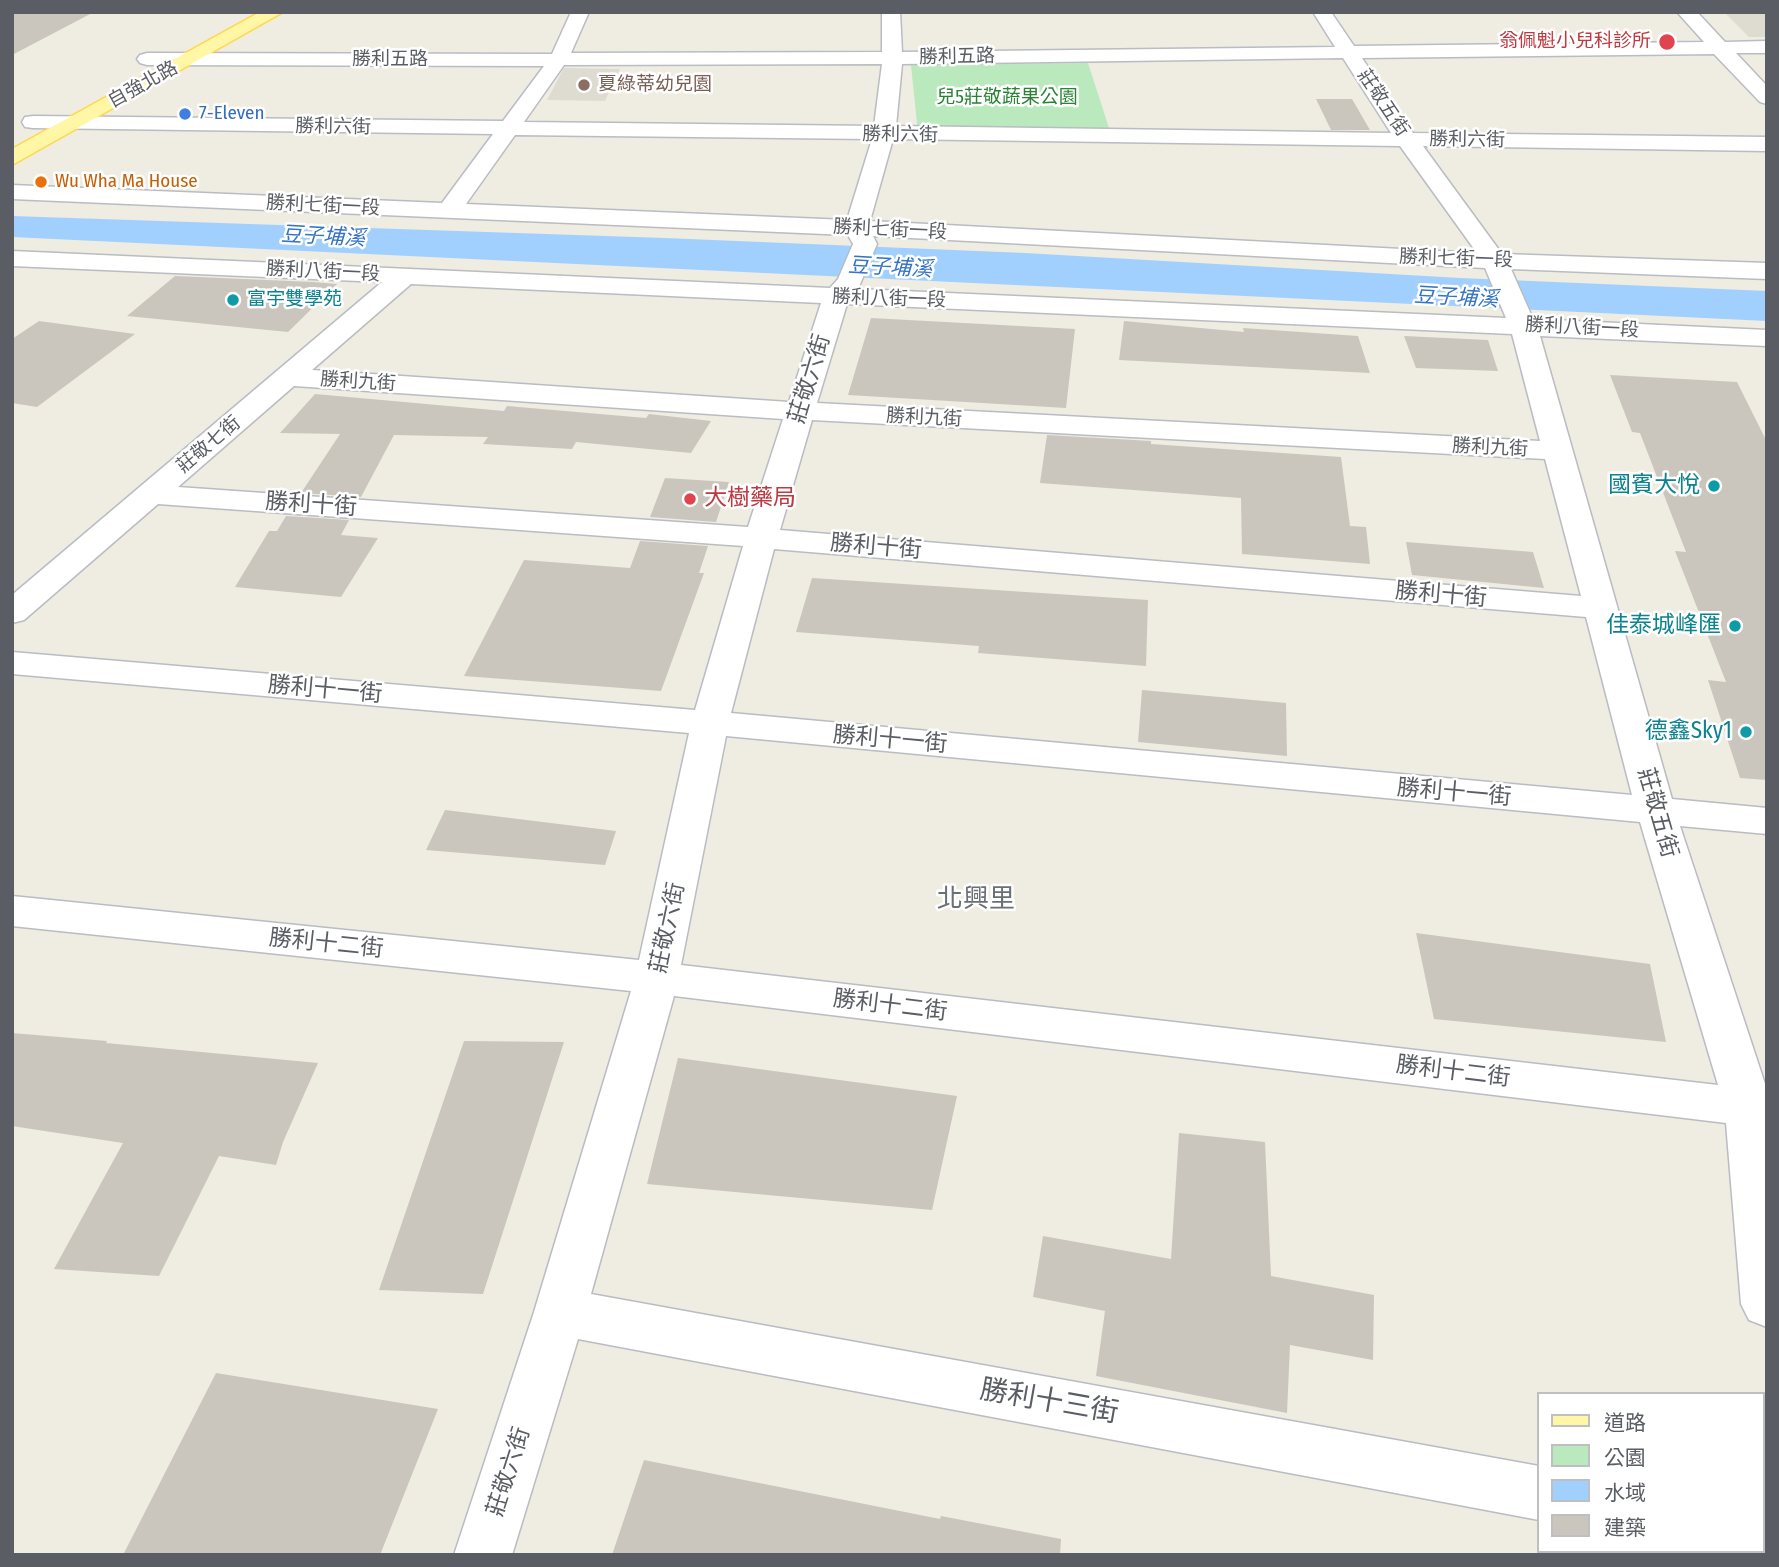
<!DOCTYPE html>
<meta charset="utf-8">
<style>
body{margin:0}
#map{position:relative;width:1779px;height:1567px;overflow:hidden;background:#efece1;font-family:"Fira Sans Condensed","Noto Sans TC",sans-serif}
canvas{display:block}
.frame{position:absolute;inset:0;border:14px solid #5a5e64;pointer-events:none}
.legend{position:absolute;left:1537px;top:1392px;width:228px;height:161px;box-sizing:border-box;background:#fff;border:2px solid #bdbfc1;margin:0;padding:9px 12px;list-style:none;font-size:21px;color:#5a5e64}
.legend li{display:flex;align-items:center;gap:14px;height:35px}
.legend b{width:35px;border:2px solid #bdbfc1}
</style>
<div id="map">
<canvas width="1779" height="1567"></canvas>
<div class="frame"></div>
<ul class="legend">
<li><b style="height:9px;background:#fff6a6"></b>道路</li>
<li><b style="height:19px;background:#bbe9be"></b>公園</li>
<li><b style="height:19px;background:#a1d0ff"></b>水域</li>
<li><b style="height:19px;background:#cac6be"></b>建築</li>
</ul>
</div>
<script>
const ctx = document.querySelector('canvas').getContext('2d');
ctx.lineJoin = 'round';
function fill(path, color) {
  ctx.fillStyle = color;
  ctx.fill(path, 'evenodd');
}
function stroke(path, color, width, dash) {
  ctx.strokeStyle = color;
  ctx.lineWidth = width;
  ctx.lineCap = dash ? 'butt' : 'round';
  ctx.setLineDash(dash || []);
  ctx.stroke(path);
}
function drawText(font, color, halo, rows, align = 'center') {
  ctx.font = font + ' "Fira Sans Condensed","Noto Sans TC",sans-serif';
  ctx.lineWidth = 5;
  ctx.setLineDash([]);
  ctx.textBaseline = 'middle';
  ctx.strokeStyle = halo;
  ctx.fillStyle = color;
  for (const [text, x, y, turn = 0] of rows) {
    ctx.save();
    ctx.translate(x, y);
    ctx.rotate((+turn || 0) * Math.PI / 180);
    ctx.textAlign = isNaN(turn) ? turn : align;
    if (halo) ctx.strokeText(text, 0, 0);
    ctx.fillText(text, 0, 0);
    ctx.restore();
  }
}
const education = new Path2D(`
 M 1724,12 L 1767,12 L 1767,37 L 1749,37 Z
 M 564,68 L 565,68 L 620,69 L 605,101 L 547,100 Z`);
const green = new Path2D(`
 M 1088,63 L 1110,131 L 918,133 L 911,65 Z`);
const water = new Path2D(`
 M 12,216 L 665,238 L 1025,253 L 1460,278 L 1767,291 L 1767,321 L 12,237 Z`);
const building = new Path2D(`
 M 12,12 L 94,12 L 12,55 Z
 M 1316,99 L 1352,99 L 1370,130 L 1331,130 Z
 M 175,276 L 313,282 L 337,284 L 288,332 L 127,316 Z
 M 871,318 L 1075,329 L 1066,408 L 848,395 Z
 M 39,321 L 135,334 L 37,407 L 12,403 L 12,339 Z
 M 1124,321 L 1244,332 L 1243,328 L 1358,336 L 1370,373 L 1119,360 Z
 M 1404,336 L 1488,340 L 1498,371 L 1416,368 Z
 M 1610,375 L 1737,382 L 1767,442 L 1767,780 L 1740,778 L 1708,680 L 1726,682 L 1675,551 L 1686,552 L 1640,433 L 1632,432 Z
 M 315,394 L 504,411 L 507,406 L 646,418 L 649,414 L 711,421 L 691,453 L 576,442 L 572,449 L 483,444 L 488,437 L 394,435 L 361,497 L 301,493 L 340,434 L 280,433 Z
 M 1047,435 L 1151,441 L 1151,444 L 1341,457 L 1350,526 L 1366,527 L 1370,564 L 1242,554 L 1241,498 L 1040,483 Z
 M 665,478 L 729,482 L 716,522 L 650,517 Z
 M 286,516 L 349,520 L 341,535 L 378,538 L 341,597 L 235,587 L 269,531 L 277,531 Z
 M 640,541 L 708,546 L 699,573 L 704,573 L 661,691 L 464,676 L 524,560 L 630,568 Z
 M 1406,542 L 1533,552 L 1544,588 L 1412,575 Z
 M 812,578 L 1148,600 L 1146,666 L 978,653 L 979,646 L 796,632 Z
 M 1142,690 L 1286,703 L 1287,756 L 1138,742 Z
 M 445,810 L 616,831 L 605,865 L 426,850 Z
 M 1416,933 L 1650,964 L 1666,1042 L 1434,1019 Z
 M 12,1033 L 107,1041 L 106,1043 L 318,1063 L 283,1142 L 276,1165 L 219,1156 L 159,1276 L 54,1269 L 123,1143 L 12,1126 Z
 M 464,1041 L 564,1042 L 483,1294 L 379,1290 Z
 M 678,1058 L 957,1096 L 932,1210 L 647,1184 Z
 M 1179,1133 L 1265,1142 L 1271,1276 L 1374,1295 L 1373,1360 L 1290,1345 L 1287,1413 L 1096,1376 L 1105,1311 L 1033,1297 L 1043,1236 L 1171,1259 Z
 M 216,1373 L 438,1409 L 380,1555 L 123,1555 Z
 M 644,1460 L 940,1519 L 941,1516 L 1061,1539 L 1060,1555 L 612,1555 Z`);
const minor = new Path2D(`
 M 571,12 L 589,12 L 571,53 L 882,52 L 882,12 L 900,12 L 902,52 L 1335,47 L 1313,12 L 1331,12 L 1354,46 L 1704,42 L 1677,12 L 1697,12 L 1725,42 L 1767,41 L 1767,53 L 1736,53 L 1767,86 L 1767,104 L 1760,102 L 1714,54 L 1362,58 L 1413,133 L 1767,137 L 1767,151 L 1423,146 L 1502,254 L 1767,263 L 1767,279 L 1511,269 L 1533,319 L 1767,330 L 1767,346 L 1540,336 L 1672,799 L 1767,808 L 1767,834 L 1680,826 L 1767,1090 L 1767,1327 L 1749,1320 L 1741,1304 L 1726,1123 L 674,996 L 591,1294 L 1539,1466 L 1539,1520 L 578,1339 L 512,1555 L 454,1555 L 534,1312 L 631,991 L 12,926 L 12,896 L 639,960 L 689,733 L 12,674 L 12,652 L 695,710 L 743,546 L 158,504 L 24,620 L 12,623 L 12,595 L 382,282 L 12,266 L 12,251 L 830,288 L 838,279 L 853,244 L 848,235 L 12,199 L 12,185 L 442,203 L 493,134 L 33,128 L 25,127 L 22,122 L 25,117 L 33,116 L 503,121 L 544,66 L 147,65 L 140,63 L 137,59 L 140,55 L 147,53 L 552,54 ZM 1343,58 L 1391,133 L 896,126 L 902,64 ZM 882,64 L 874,126 L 524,122 L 564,65 ZM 515,135 L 872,139 L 847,220 L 466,204 ZM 893,139 L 1400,146 L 1477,253 L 870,221 ZM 873,236 L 1485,268 L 1506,318 L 858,289 L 877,244 ZM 411,284 L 821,303 L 789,402 L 312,370 ZM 847,304 L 1512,334 L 1540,441 L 817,403 ZM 294,386 L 783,419 L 748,527 L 178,487 ZM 812,420 L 1545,459 L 1581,596 L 780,530 ZM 774,549 L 1586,617 L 1632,795 L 731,713 ZM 726,736 L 1640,822 L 1718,1085 L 681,965 Z
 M 1763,1506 L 1767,1506 L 1767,1555 L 1743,1554 L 1741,1551 L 1763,1551 Z`);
const major = new Path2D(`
 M 260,12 L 283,12 L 12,165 L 12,149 Z`);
const markers = [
 [1667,42,9,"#e0444e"],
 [584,85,7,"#8d6e63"],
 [185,114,7,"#3f7fe0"],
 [41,182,7,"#e8710a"],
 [233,300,7,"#0f9aa8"],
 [1714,486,7,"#0f9aa8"],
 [690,499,7,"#e0444e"],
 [1735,626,7,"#0f9aa8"],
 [1746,732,7,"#0f9aa8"]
];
const farHealthnames = [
 ["翁佩魁小兒科診所",1651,42]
];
const farStreetnames = [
 ["勝利五路",957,57,-1],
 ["勝利五路",390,60],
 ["自強北路",143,85,-29],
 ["莊敬五街",1383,103,56],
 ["勝利六街",333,127,1],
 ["勝利六街",900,135,1],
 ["勝利六街",1467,140,1],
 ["勝利七街一段",323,206,3],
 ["勝利七街一段",890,230,3],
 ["勝利七街一段",1456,259,2],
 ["勝利八街一段",323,272,3],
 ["勝利八街一段",889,299,2],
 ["勝利八街一段",1582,328,3],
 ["勝利九街",358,382,4],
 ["勝利九街",924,418,3],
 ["莊敬七街",209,445,-40],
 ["勝利九街",1490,448,3]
];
const farEducationnames = [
 ["夏綠蒂幼兒園",598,85]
];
const farParknames = [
 ["兒5莊敬蔬果公園",1007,98]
];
const farShopnames = [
 ["7-Eleven",199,114]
];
const farFoodnames = [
 ["Wu Wha Ma House",55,182]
];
const farCulturenames = [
 ["富宇雙學苑",247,300]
];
const farWaternames = [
 ["豆子埔溪",323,237,3],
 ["豆子埔溪",890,268,3],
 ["豆子埔溪",1456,298,3]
];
const streetNames = [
 ["莊敬六街",810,379,-73],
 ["勝利十街",311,505,4],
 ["勝利十街",876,547,5],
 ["勝利十街",1441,595,5],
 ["勝利十一街",325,690,5],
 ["勝利十一街",890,740,5],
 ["勝利十一街",1454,793,5],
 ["莊敬五街",1657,813,74],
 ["莊敬六街",668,928,-78],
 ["勝利十二街",326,944,6],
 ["勝利十二街",890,1006,7],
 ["勝利十二街",1453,1072,7],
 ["莊敬六街",509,1472,-72]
];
const cultureNames = [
 ["國賓大悅",1700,486],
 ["佳泰城峰匯",1721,626],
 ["德鑫Sky1",1732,732]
];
const healthNames = [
 ["大樹藥局",704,499]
];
const quarterNames = [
 ["北興里",976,900]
];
const nearStreetnames = [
 ["勝利十三街",1049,1402,10]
];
fill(education, '#dedcd0');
fill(green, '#bbe9be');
fill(water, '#a1d0ff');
fill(building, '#cac6be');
stroke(minor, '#b9bcc2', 3);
stroke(major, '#ffd84a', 3);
fill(minor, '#fff');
fill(major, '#fff6a6');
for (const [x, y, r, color] of markers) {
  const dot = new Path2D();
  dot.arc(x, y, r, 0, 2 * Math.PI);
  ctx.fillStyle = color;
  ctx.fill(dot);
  stroke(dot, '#fff', 2.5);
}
drawText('19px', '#be3a42', '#fff', farHealthnames, 'right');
drawText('19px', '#5a5e64', '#fff', farStreetnames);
drawText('19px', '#785e54', '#fff', farEducationnames, 'left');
drawText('19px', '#2b8235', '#fff', farParknames);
drawText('19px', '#366cbe', '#fff', farShopnames, 'left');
drawText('19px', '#c56008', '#fff', farFoodnames, 'left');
drawText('19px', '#0d838f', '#fff', farCulturenames, 'left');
drawText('italic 21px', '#3573c5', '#fff', farWaternames);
drawText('23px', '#5a5e64', '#fff', streetNames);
drawText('23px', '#0d838f', '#fff', cultureNames, 'right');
drawText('23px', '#be3a42', '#fff', healthNames, 'left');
drawText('26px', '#6b7076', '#fff', quarterNames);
drawText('28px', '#5a5e64', '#fff', nearStreetnames);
</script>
